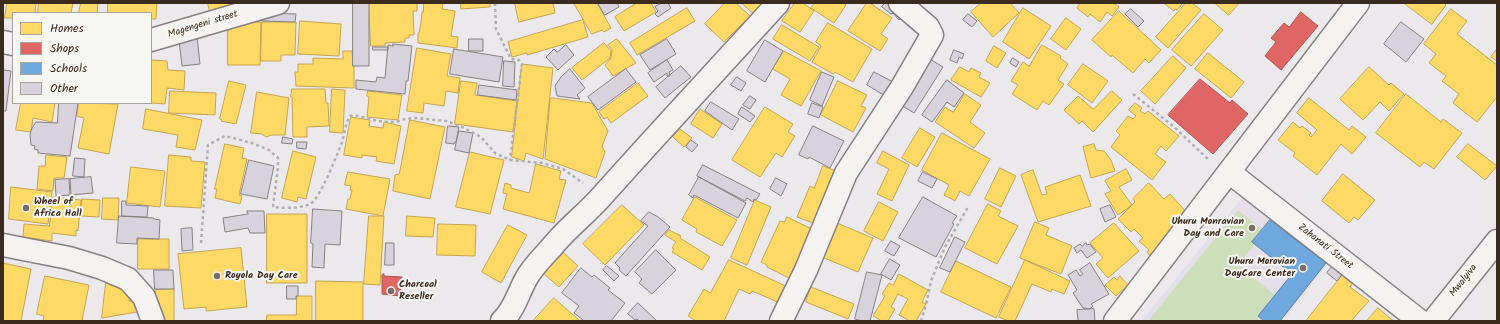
<!DOCTYPE html>
<style>
body{margin:0}
#map{position:relative;width:1500px;height:324px;overflow:hidden;background:#ece9ed;font-family:Kalam,sans-serif}
canvas{display:block}
.frame{position:absolute;inset:0;border:4px solid #3b2a1e;pointer-events:none}
.legend{position:absolute;left:12px;top:12px;width:140px;height:92px;box-sizing:border-box;background:#f6f6f2;border:1px solid #aba49d;margin:0;padding:5px 7px;list-style:none;font-size:12px;color:#3b2a1e}
.legend li{display:flex;align-items:center;gap:8px;height:20px}
.legend b{width:20px;border:1px solid #aba49d}
</style>
<div id="map">
<canvas width="1500" height="324"></canvas>
<div class="frame"></div>
<ul class="legend">
<li><b style="height:11px;background:#ffd966"></b>Homes</li>
<li><b style="height:11px;background:#e06666"></b>Shops</li>
<li><b style="height:11px;background:#6fa8dc"></b>Schools</li>
<li><b style="height:11px;background:#d8d2dc"></b>Other</li>
</ul>
</div>
<script>
const ctx = document.querySelector('canvas').getContext('2d');
ctx.lineJoin = 'round';
function fill(path, color) {
  ctx.fillStyle = color;
  ctx.fill(path, 'evenodd');
}
function stroke(path, color, width, dash) {
  ctx.strokeStyle = color;
  ctx.lineWidth = width;
  ctx.lineCap = dash ? 'butt' : 'round';
  ctx.setLineDash(dash || []);
  ctx.stroke(path);
}
function drawText(font, color, halo, rows, align = 'center') {
  ctx.font = font + ' Kalam,sans-serif';
  ctx.lineWidth = 4;
  ctx.setLineDash([]);
  ctx.textBaseline = 'middle';
  ctx.strokeStyle = halo;
  ctx.fillStyle = color;
  for (const [text, x, y, turn = 0] of rows) {
    ctx.save();
    ctx.translate(x, y);
    ctx.rotate((+turn || 0) * Math.PI / 180);
    ctx.textAlign = isNaN(turn) ? turn : align;
    if (halo) ctx.strokeText(text, 0, 0);
    ctx.fillText(text, 0, 0);
    ctx.restore();
  }
}
const built = new Path2D(`
 M 1245,194 L 1329,262 L 1283,321 L 1141,321 Z`);
const green = new Path2D(`
 M 1238,210 L 1265,232 L 1238,265 L 1276,296 L 1256,321 L 1148,321 Z`);
const homes = new Path2D(`
 M 7,3 L 36,3 L 35,13 L 13,13 L 13,18 L 5,18 Z
 M 39,3 L 73,3 L 71,13 L 38,13 Z
 M 81,3 L 98,3 L 97,13 L 79,13 Z
 M 108,3 L 157,3 L 156,19 L 151,19 L 151,13 L 108,13 Z
 M 208,3 L 233,3 L 233,7 L 210,12 Z
 M 369,3 L 417,3 L 417,11 L 413,11 L 414,35 L 409,35 L 409,38 L 405,38 L 405,42 L 385,43 L 385,46 L 371,46 Z
 M 424,3 L 443,3 L 442,9 L 455,11 L 451,36 L 458,37 L 457,48 L 418,43 L 418,33 L 419,33 L 421,23 L 422,12 L 423,12 Z
 M 461,3 L 490,3 L 490,7 L 461,9 Z
 M 515,3 L 553,3 L 555,13 L 519,22 Z
 M 574,3 L 597,3 L 611,28 L 604,32 L 602,30 L 592,34 Z
 M 637,3 L 651,3 L 656,12 L 624,31 L 615,17 Z
 M 725,3 L 736,3 L 750,16 L 724,42 L 705,24 Z
 M 742,3 L 763,3 L 754,14 Z
 M 795,3 L 803,3 L 814,11 L 800,32 L 782,21 Z
 M 815,3 L 843,3 L 846,5 L 834,23 L 811,8 Z
 M 867,3 L 870,3 L 892,18 L 881,34 L 888,39 L 880,51 L 848,31 Z
 M 981,3 L 1010,3 L 1019,13 L 993,37 L 971,12 Z
 M 1081,3 L 1114,3 L 1119,7 L 1112,16 L 1107,12 L 1100,22 L 1090,14 L 1088,17 L 1077,8 Z
 M 1166,3 L 1183,3 L 1177,10 L 1175,9 L 1174,11 L 1165,4 Z
 M 1186,3 L 1192,3 L 1201,10 L 1168,48 L 1156,37 Z
 M 1215,3 L 1239,3 L 1229,15 Z
 M 1404,3 L 1445,3 L 1445,4 L 1446,5 L 1432,24 Z
 M 687,8 L 695,21 L 637,55 L 630,43 Z
 M 1023,8 L 1051,26 L 1029,59 L 1003,42 Z
 M 1451,9 L 1467,21 L 1457,34 L 1497,65 L 1497,97 L 1477,122 L 1453,103 L 1459,94 L 1442,81 L 1446,76 L 1429,63 L 1436,54 L 1424,44 Z
 M 1119,11 L 1161,50 L 1149,63 L 1145,59 L 1133,73 L 1112,55 L 1111,57 L 1092,40 Z
 M 1204,14 L 1223,30 L 1191,66 L 1172,50 Z
 M 1066,18 L 1081,29 L 1066,50 L 1051,39 Z
 M 583,20 L 588,37 L 527,55 L 527,53 L 512,57 L 508,42 Z
 M 300,21 L 341,24 L 339,56 L 298,54 Z
 M 228,22 L 261,22 L 260,65 L 228,65 Z
 M 262,22 L 296,22 L 295,55 L 281,55 L 281,61 L 261,61 Z
 M 828,23 L 872,49 L 853,82 L 835,72 L 833,74 L 812,62 L 821,46 L 816,42 Z
 M 782,25 L 819,47 L 810,61 L 773,39 Z
 M 617,39 L 636,63 L 613,76 L 605,65 L 611,58 L 612,50 L 608,45 Z
 M 604,43 L 611,51 L 610,58 L 582,80 L 572,68 Z
 M 1042,45 L 1061,56 L 1060,58 L 1068,64 L 1058,80 L 1064,84 L 1049,105 L 1043,101 L 1037,110 L 1012,94 L 1018,85 L 1011,81 L 1023,62 L 1029,66 Z
 M 994,46 L 1006,53 L 997,68 L 986,61 Z
 M 417,48 L 451,54 L 447,76 L 460,78 L 458,93 L 446,91 L 444,106 L 424,103 L 423,113 L 407,111 Z
 M 1497,49 L 1497,61 L 1491,57 Z
 M 343,51 L 352,51 L 353,66 L 354,66 L 354,88 L 296,86 L 295,72 L 298,72 L 298,64 L 313,64 L 313,58 L 343,59 Z
 M 784,51 L 821,71 L 801,106 L 781,95 L 790,79 L 773,69 Z
 M 1208,53 L 1244,82 L 1231,98 L 1195,69 Z
 M 1173,56 L 1186,68 L 1155,104 L 1141,91 Z
 M 151,60 L 167,61 L 168,70 L 185,71 L 184,90 L 167,88 L 165,104 L 151,103 Z
 M 522,64 L 553,68 L 543,159 L 526,153 L 524,161 L 512,157 Z
 M 1083,64 L 1108,81 L 1092,103 L 1068,85 Z
 M 960,67 L 969,72 L 971,68 L 981,73 L 979,77 L 990,83 L 981,97 L 951,80 Z
 M 1369,67 L 1389,85 L 1391,83 L 1404,94 L 1389,111 L 1380,102 L 1363,120 L 1340,99 Z
 M 229,81 L 246,85 L 236,124 L 221,121 L 222,120 L 220,119 Z
 M 461,81 L 477,83 L 475,95 L 517,101 L 513,132 L 455,124 Z
 M 838,81 L 867,95 L 861,106 L 866,108 L 853,132 L 821,115 Z
 M 638,83 L 648,96 L 611,123 L 607,117 L 604,119 L 599,112 Z
 M 292,89 L 325,89 L 326,103 L 328,103 L 329,126 L 307,127 L 307,137 L 293,137 L 292,97 L 291,97 Z
 M 332,89 L 345,90 L 343,133 L 330,132 Z
 M 170,91 L 216,93 L 215,115 L 169,113 Z
 M 368,91 L 402,95 L 398,120 L 367,117 L 369,97 L 367,96 Z
 M 1112,91 L 1122,100 L 1093,132 L 1082,121 L 1079,124 L 1064,110 L 1078,96 L 1093,109 Z
 M 257,92 L 289,98 L 285,135 L 272,135 L 266,137 L 262,134 L 251,133 Z
 M 965,94 L 981,105 L 970,122 L 985,133 L 974,148 L 935,122 L 945,107 L 953,112 Z
 M 1406,94 L 1441,122 L 1443,119 L 1462,133 L 1434,169 L 1424,162 L 1420,167 L 1376,133 Z
 M 553,98 L 592,103 L 608,131 L 602,146 L 605,152 L 596,178 L 545,159 L 550,99 Z
 M 1309,98 L 1349,130 L 1352,126 L 1366,137 L 1352,154 L 1341,144 L 1317,175 L 1293,156 L 1295,153 L 1278,140 L 1293,122 L 1300,128 L 1302,126 L 1311,133 L 1309,135 L 1311,137 L 1317,130 L 1297,113 Z
 M 21,103 L 55,103 L 52,122 L 33,118 L 31,132 L 16,130 Z
 M 79,103 L 118,104 L 109,154 L 78,148 L 84,118 L 77,116 Z
 M 1135,103 L 1142,108 L 1140,111 L 1145,114 L 1148,111 L 1179,136 L 1166,151 L 1161,146 L 1155,154 L 1166,162 L 1152,180 L 1111,147 L 1120,135 L 1116,131 L 1128,116 L 1133,119 L 1136,116 L 1129,110 Z
 M 765,107 L 793,124 L 788,132 L 795,136 L 782,157 L 776,153 L 760,177 L 732,160 Z
 M 146,109 L 202,120 L 195,150 L 176,147 L 178,135 L 143,129 Z
 M 700,109 L 722,124 L 713,138 L 691,124 Z
 M 351,117 L 370,120 L 369,126 L 383,128 L 384,122 L 401,126 L 394,164 L 376,161 L 377,157 L 362,155 L 362,158 L 344,155 Z
 M 410,120 L 445,127 L 430,199 L 393,191 L 395,175 L 399,174 Z
 M 920,128 L 935,137 L 917,167 L 902,158 Z
 M 680,129 L 692,138 L 684,147 L 673,137 Z
 M 942,133 L 990,159 L 969,196 L 960,191 L 955,201 L 944,195 L 949,185 L 922,170 Z
 M 225,144 L 244,148 L 242,158 L 247,159 L 239,195 L 242,196 L 240,204 L 215,198 L 217,189 L 215,189 Z
 M 1094,144 L 1096,150 L 1104,151 L 1111,160 L 1115,171 L 1091,178 L 1083,147 Z
 M 1468,144 L 1497,166 L 1485,180 L 1457,157 Z
 M 293,151 L 316,157 L 306,199 L 298,197 L 297,202 L 282,198 Z
 M 883,151 L 909,165 L 892,201 L 877,194 L 889,169 L 877,163 Z
 M 470,152 L 504,160 L 490,214 L 456,207 Z
 M 46,155 L 67,157 L 64,178 L 54,178 L 53,191 L 37,189 L 39,166 L 45,166 Z
 M 169,155 L 191,157 L 191,161 L 205,162 L 201,208 L 165,206 Z
 M 536,164 L 561,171 L 559,179 L 566,180 L 554,223 L 503,209 L 507,194 L 503,193 L 505,183 L 511,185 L 511,188 L 529,193 Z
 M 823,166 L 836,171 L 816,224 L 797,217 L 810,186 L 814,188 Z
 M 131,167 L 165,171 L 160,207 L 127,203 Z
 M 1000,168 L 1016,176 L 1001,207 L 985,199 Z
 M 1126,169 L 1132,180 L 1119,187 L 1132,205 L 1118,215 L 1105,194 L 1111,191 L 1105,181 Z
 M 1033,170 L 1042,195 L 1047,194 L 1045,187 L 1080,175 L 1091,206 L 1038,222 L 1021,175 Z
 M 348,172 L 390,179 L 383,216 L 346,209 L 348,199 L 350,199 L 352,190 L 350,190 L 351,186 L 345,185 Z
 M 1343,174 L 1375,200 L 1358,220 L 1354,217 L 1349,223 L 1322,201 Z
 M 1149,183 L 1164,199 L 1170,194 L 1189,215 L 1153,259 L 1147,252 L 1149,250 L 1139,241 L 1143,238 L 1134,229 L 1131,232 L 1118,219 L 1135,202 L 1133,199 Z
 M 11,187 L 52,192 L 48,224 L 9,219 Z
 M 53,197 L 81,200 L 78,231 L 76,230 L 76,236 L 52,233 L 52,241 L 23,237 L 24,224 L 49,226 Z
 M 695,197 L 737,220 L 722,246 L 696,232 L 697,229 L 682,220 Z
 M 103,198 L 119,198 L 118,220 L 102,219 Z
 M 82,199 L 100,200 L 99,217 L 82,216 Z
 M 755,200 L 771,207 L 747,265 L 731,258 Z
 M 879,202 L 898,212 L 883,241 L 864,231 Z
 M 988,204 L 1001,211 L 998,216 L 1018,226 L 997,264 L 965,248 Z
 M 622,205 L 644,225 L 605,265 L 583,244 Z
 M 267,214 L 307,214 L 307,283 L 267,283 Z
 M 369,216 L 384,216 L 380,285 L 364,284 Z
 M 407,216 L 435,218 L 433,237 L 406,236 Z
 M 787,217 L 816,231 L 795,281 L 767,267 L 767,265 L 761,262 L 780,221 L 784,222 Z
 M 832,221 L 873,238 L 858,272 L 817,255 Z
 M 1035,222 L 1049,228 L 1046,235 L 1072,246 L 1061,274 L 1020,258 Z
 M 1114,223 L 1139,251 L 1108,278 L 1096,264 L 1103,258 L 1090,243 Z
 M 438,224 L 476,225 L 475,256 L 437,255 Z
 M 508,225 L 527,235 L 501,283 L 482,272 Z
 M 669,230 L 681,236 L 680,238 L 710,257 L 702,270 L 672,252 L 674,249 L 672,248 L 676,242 L 665,235 Z
 M 138,239 L 169,239 L 169,269 L 138,269 Z
 M 241,248 L 247,307 L 206,311 L 206,307 L 184,309 L 178,254 Z
 M 563,252 L 578,266 L 559,287 L 544,274 Z
 M 729,260 L 788,287 L 780,303 L 752,291 L 750,294 L 739,289 L 724,321 L 696,321 L 688,316 L 704,289 L 710,293 Z
 M 1025,260 L 1070,281 L 1064,294 L 1052,289 L 1051,292 L 1032,284 L 1015,321 L 1008,321 L 999,317 Z
 M 956,261 L 1011,287 L 996,318 L 941,292 Z
 M 3,263 L 31,269 L 21,321 L 3,321 Z
 M 1348,268 L 1358,276 L 1350,287 L 1369,301 L 1351,321 L 1306,321 Z
 M 899,274 L 928,290 L 922,302 L 926,304 L 916,321 L 910,321 L 899,315 L 908,299 L 898,294 L 891,307 L 895,309 L 888,321 L 882,321 L 873,316 L 885,296 L 882,294 L 889,283 L 893,285 Z
 M 45,276 L 89,285 L 82,321 L 43,321 L 44,316 L 37,314 Z
 M 1120,276 L 1128,285 L 1116,296 L 1105,285 L 1114,277 L 1117,280 Z
 M 316,281 L 363,282 L 363,321 L 316,321 Z
 M 106,283 L 130,293 L 129,301 L 137,302 L 137,312 L 102,318 Z
 M 811,287 L 854,304 L 848,319 L 806,302 Z
 M 174,289 L 174,321 L 157,321 L 155,290 Z
 M 297,296 L 312,296 L 312,321 L 266,321 L 267,315 L 296,315 Z
 M 554,298 L 579,320 L 578,321 L 535,321 L 534,320 Z
 M 1378,308 L 1391,319 L 1394,321 L 1367,321 Z`);
const shops = new Path2D(`
 M 1301,12 L 1318,26 L 1281,70 L 1265,56 L 1276,42 L 1271,38 L 1284,23 L 1289,27 Z
 M 1200,79 L 1230,103 L 1232,100 L 1248,114 L 1213,154 L 1168,115 Z
 M 384,274 L 384,276 L 402,277 L 400,296 L 382,294 L 382,275 Z`);
const schools = new Path2D(`
 M 1270,220 L 1326,263 L 1280,321 L 1264,321 L 1258,316 L 1292,274 L 1252,242 Z`);
const building = new Path2D(`
 M 353,3 L 369,3 L 369,66 L 353,66 Z
 M 598,3 L 617,3 L 619,7 L 605,15 Z
 M 662,3 L 668,3 L 671,8 L 658,17 L 655,14 L 658,11 L 655,7 Z
 M 885,3 L 894,3 L 906,11 L 899,20 L 893,13 L 891,14 L 882,7 Z
 M 1131,9 L 1144,21 L 1138,27 L 1125,14 Z
 M 262,13 L 296,14 L 295,22 L 262,21 Z
 M 968,14 L 977,21 L 972,27 L 963,20 Z
 M 1401,22 L 1424,39 L 1406,62 L 1384,44 Z
 M 197,37 L 200,64 L 182,66 L 179,40 Z
 M 469,39 L 483,39 L 483,51 L 469,51 Z
 M 667,39 L 676,54 L 650,70 L 640,55 Z
 M 765,40 L 783,51 L 765,82 L 747,71 Z
 M 393,44 L 412,46 L 408,81 L 406,81 L 405,94 L 356,89 L 356,80 L 376,82 L 377,77 L 385,78 L 388,45 L 393,46 Z
 M 566,45 L 574,55 L 558,70 L 546,57 L 554,49 L 557,52 Z
 M 373,47 L 388,47 L 388,50 L 373,50 Z
 M 454,49 L 503,57 L 499,82 L 450,74 Z
 M 954,50 L 964,54 L 962,59 L 959,57 L 957,63 L 950,60 Z
 M 925,56 L 943,67 L 914,113 L 896,102 Z
 M 1013,58 L 1019,62 L 1016,67 L 1010,63 Z
 M 667,60 L 673,70 L 669,72 L 670,76 L 667,76 L 667,73 L 654,82 L 648,73 Z
 M 504,61 L 515,62 L 514,87 L 503,86 Z
 M 681,66 L 691,77 L 665,98 L 656,87 Z
 M 570,69 L 585,88 L 577,95 L 580,99 L 557,96 L 555,86 L 561,77 Z
 M 626,69 L 636,82 L 598,110 L 588,97 Z
 M 3,70 L 11,71 L 6,111 L 3,111 Z
 M 822,72 L 834,77 L 822,106 L 810,100 Z
 M 874,72 L 895,83 L 887,97 L 867,85 Z
 M 737,77 L 746,83 L 741,91 L 731,85 Z
 M 947,80 L 964,93 L 954,107 L 947,102 L 932,122 L 922,115 Z
 M 479,85 L 517,90 L 516,100 L 478,95 Z
 M 750,96 L 756,100 L 750,109 L 743,105 Z
 M 711,102 L 739,119 L 732,130 L 705,111 Z
 M 59,103 L 78,103 L 70,156 L 38,153 L 38,150 L 34,149 L 35,146 L 31,145 L 30,134 L 32,128 L 36,122 L 57,123 Z
 M 812,103 L 823,107 L 819,118 L 808,114 Z
 M 742,107 L 755,116 L 750,122 L 738,114 Z
 M 448,126 L 459,127 L 456,142 L 455,142 L 454,144 L 446,143 Z
 M 813,126 L 844,141 L 830,168 L 809,157 L 808,159 L 799,155 Z
 M 459,131 L 473,133 L 469,153 L 455,150 Z
 M 283,137 L 293,139 L 292,144 L 282,143 Z
 M 691,140 L 698,145 L 692,152 L 686,147 Z
 M 297,142 L 307,142 L 306,149 L 297,148 Z
 M 75,158 L 85,159 L 84,177 L 73,176 Z
 M 249,160 L 274,166 L 267,199 L 241,194 Z
 M 703,165 L 760,194 L 756,200 L 754,199 L 753,202 L 747,198 L 745,201 L 697,176 Z
 M 923,172 L 937,179 L 932,188 L 918,181 Z
 M 91,177 L 93,193 L 71,195 L 70,179 Z
 M 699,177 L 746,203 L 738,218 L 694,195 L 693,198 L 689,195 Z
 M 776,178 L 787,184 L 781,196 L 770,189 Z
 M 69,179 L 70,195 L 56,196 L 55,180 Z
 M 923,197 L 957,216 L 952,223 L 954,224 L 936,257 L 899,238 Z
 M 122,201 L 126,201 L 126,205 L 148,206 L 147,217 L 122,216 Z
 M 1110,205 L 1116,217 L 1105,222 L 1100,209 Z
 M 313,209 L 342,211 L 340,245 L 325,244 L 324,268 L 312,267 L 313,244 L 311,243 Z
 M 247,211 L 264,211 L 265,233 L 250,233 L 248,228 L 225,232 L 223,218 L 248,214 Z
 M 649,212 L 658,217 L 670,227 L 626,276 L 619,270 L 620,268 L 615,263 L 648,226 L 641,221 Z
 M 119,216 L 154,218 L 154,219 L 160,220 L 159,239 L 137,238 L 137,244 L 117,243 Z
 M 192,228 L 193,250 L 182,251 L 181,229 Z
 M 955,237 L 965,242 L 950,272 L 940,268 Z
 M 891,241 L 900,246 L 894,256 L 885,251 Z
 M 386,243 L 394,243 L 394,265 L 385,265 Z
 M 1086,243 L 1087,245 L 1090,244 L 1096,252 L 1087,258 L 1081,250 L 1077,253 L 1074,248 L 1080,244 L 1082,246 Z
 M 656,250 L 676,270 L 652,294 L 639,283 L 642,279 L 635,272 Z
 M 890,259 L 900,265 L 891,280 L 881,274 Z
 M 1337,260 L 1347,268 L 1337,281 L 1327,273 Z
 M 1090,263 L 1109,294 L 1091,304 L 1093,306 L 1090,309 L 1083,308 L 1073,293 L 1077,290 L 1068,275 L 1076,270 L 1080,276 L 1083,274 L 1080,270 Z
 M 607,266 L 619,276 L 614,281 L 603,270 Z
 M 581,268 L 592,277 L 594,275 L 610,288 L 608,290 L 625,303 L 611,321 L 582,321 L 583,320 L 574,313 L 579,306 L 562,293 Z
 M 154,270 L 173,270 L 174,289 L 155,289 Z
 M 867,272 L 882,275 L 870,321 L 862,321 L 855,319 Z
 M 287,286 L 298,286 L 298,296 L 296,296 L 296,299 L 287,299 Z
 M 638,303 L 656,320 L 655,321 L 639,321 L 637,319 L 635,320 L 628,314 Z
 M 1094,309 L 1095,321 L 1078,321 L 1077,310 Z`);
const path = new Path2D(`
 M 495,3 L 496,29 L 511,59 L 519,60 L 522,64 L 510,160
 M 1133,94 L 1173,126 L 1209,160
 M 201,243 L 208,145 L 225,136 L 252,143 L 269,150 L 278,158 L 278,167 L 273,207 C 285,208 299,209 310,204 C 320,199 337,155 342,142 C 345,133 345,124 350,116 L 354,115 L 378,121 L 388,122 L 396,122 L 405,119 L 415,118 L 446,121 L 462,127 L 481,137 L 495,153 L 510,160 L 542,163 L 563,169 L 583,183
 M 921,321 L 926,305 L 931,281 L 945,247 L 968,207`);
const street = new Path2D(`
 M 151,40 L 278,3
 M 3,42 L 13,44
 M 1229,172 L 1420,321
 M 3,245 L 69,258 L 102,268 L 128,279 L 144,297 L 153,321
 M 502,321 C 516,308 519,289 529,274 C 537,262 548,252 557,241 C 571,225 588,212 602,196 C 660,131 719,68 778,3
 M 781,321 L 806,270 L 846,173 L 902,87 L 932,35 L 928,27 L 900,3
 M 1115,321 L 1358,3
 M 1433,321 L 1497,241`);
const markers = [
 [26,208,4,"#796d66"],
 [1252,228,4,"#796d66"],
 [1303,268,4,"#796d66"],
 [217,276,4,"#796d66"],
 [391,291,4,"#796d66"]
];
const streetNames = [
 ["Magengeni street",203,25,-17],
 ["Zahanati Street",1325,247,38],
 ["Mwalyiva",1464,281,-52]
];
const poiNames = [
 ["Wheel of",34,202],
 ["Africa Hall",34,214],
 ["Uhuru Monravian",1244,222,"right"],
 ["Day and Care",1244,234,"right"],
 ["Uhuru Morovian",1295,262,"right"],
 ["DayCare Center",1295,274,"right"],
 ["Royola Day Care",225,276],
 ["Charcoal",399,285],
 ["Reseller",399,297]
];
fill(built, '#e6dfeb');
fill(green, '#ccdfba');
fill(homes, '#ffd966');
stroke(homes, '#c4a450', 1);
fill(shops, '#e06666');
stroke(shops, '#ae5450', 1);
fill(schools, '#6fa8dc');
stroke(schools, '#5f82a3', 1);
fill(building, '#d8d2dc');
stroke(building, '#868180', 1);
stroke(street, '#868180', 25);
stroke(path, '#b0aead', 2.5, [3, 3]);
stroke(street, '#f4f3f2', 22);
for (const [x, y, r, color] of markers) {
  const dot = new Path2D();
  dot.arc(x, y, r, 0, 2 * Math.PI);
  ctx.fillStyle = color;
  ctx.fill(dot);
  stroke(dot, '#f6f6f2', 1.5);
}
drawText('10px', '#3b2a1e', '#f6f6f2', streetNames);
drawText('bold 10px', '#3b2a1e', '#f6f6f2', poiNames, 'left');
</script>
